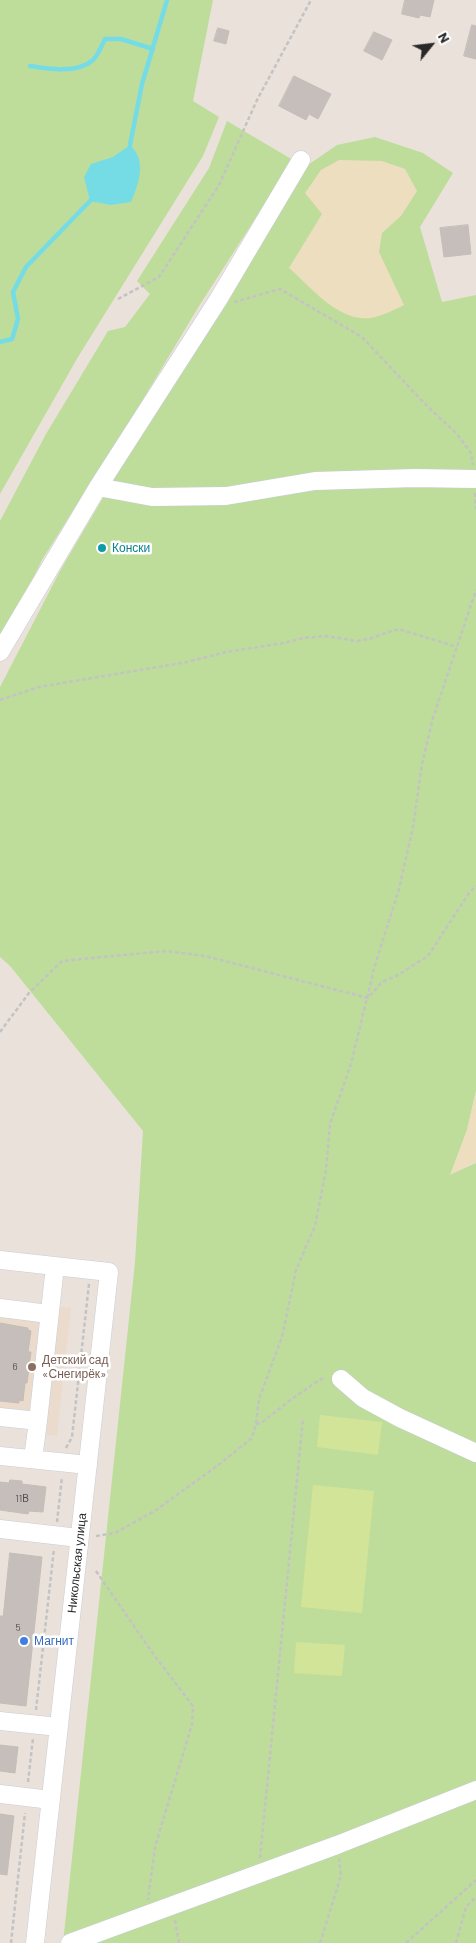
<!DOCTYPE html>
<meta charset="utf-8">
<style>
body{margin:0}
#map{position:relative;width:476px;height:1943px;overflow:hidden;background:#eae1db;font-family:Barlow,sans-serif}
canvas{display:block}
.north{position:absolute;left:406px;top:20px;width:50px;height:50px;-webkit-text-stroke:4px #fff;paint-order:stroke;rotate:61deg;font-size:14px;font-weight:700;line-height:20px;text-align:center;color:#292929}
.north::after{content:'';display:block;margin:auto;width:18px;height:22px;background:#292929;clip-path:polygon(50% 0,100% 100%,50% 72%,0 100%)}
</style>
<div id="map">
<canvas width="476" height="1943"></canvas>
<div class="north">N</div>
</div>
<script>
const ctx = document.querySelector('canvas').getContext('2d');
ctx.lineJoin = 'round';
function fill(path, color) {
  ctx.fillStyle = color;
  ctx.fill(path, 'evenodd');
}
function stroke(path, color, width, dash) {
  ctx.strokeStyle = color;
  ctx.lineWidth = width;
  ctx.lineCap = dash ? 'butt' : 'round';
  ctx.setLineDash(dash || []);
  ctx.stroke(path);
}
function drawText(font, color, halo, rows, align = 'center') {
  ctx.font = font + ' Barlow,sans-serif';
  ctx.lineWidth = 5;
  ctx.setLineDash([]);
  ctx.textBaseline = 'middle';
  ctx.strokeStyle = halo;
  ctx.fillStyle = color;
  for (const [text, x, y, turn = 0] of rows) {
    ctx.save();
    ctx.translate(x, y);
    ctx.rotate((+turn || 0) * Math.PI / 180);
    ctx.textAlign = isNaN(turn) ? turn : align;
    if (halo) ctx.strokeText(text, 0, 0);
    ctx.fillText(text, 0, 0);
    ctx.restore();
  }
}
const education = new Path2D(`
 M 0,1300 L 71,1308 L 57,1436 L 27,1432 L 27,1429 L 0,1426 Z`);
const green = new Path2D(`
 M 0,0 L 213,0 L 193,101 L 219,117 L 203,156 L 78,357 L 0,494 Z
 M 227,121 L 293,160 L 199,306 L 142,401 L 42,560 L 0,646 L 0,521 L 46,434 L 108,331 L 125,327 L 150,294 L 137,281 L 209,168 Z
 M 375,137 L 423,153 L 453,173 L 420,227 L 442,302 L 476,295 L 476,1091 L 467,1130 L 451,1174 L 476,1163 L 476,1943 L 63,1943 L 135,1262 L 143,1131 L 10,966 L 0,957 L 0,687 L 60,571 L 117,474 L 305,167 L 337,145 Z`);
const sand = new Path2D(`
 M 339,160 L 382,161 L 405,169 L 417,191 L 401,216 L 382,233 L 379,252 L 404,305 C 394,310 382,316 371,318 C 338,322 311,287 289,268 L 322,214 L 305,193 L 321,170 Z
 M 476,1091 L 476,1163 L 473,1163 L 450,1175 L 467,1130 Z`);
const pitch = new Path2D(`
 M 320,1415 L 382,1422 L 378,1455 L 317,1447 Z
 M 313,1485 L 374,1491 L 362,1613 L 301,1607 Z
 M 296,1642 L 345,1645 L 342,1676 L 294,1673 Z`);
const water = new Path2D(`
 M 130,145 C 147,160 139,184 131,202 L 111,205 L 90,201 L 84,177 L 91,164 L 113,157 Z`);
const stream = new Path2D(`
 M 30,66 C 48,69 77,74 93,60 C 98,55 102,45 105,39 L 121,39 L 153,49
 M 130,145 L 142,84 L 167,0
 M 0,342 L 12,339 L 18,319 L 13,292 L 26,267 L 90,201`);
const building = new Path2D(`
 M 405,0 L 434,0 L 430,17 L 420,15 L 419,18 L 402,14 Z
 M 472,25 L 476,26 L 476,59 L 464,56 Z
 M 218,28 L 229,31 L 226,44 L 214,41 Z
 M 374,32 L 392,40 L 382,60 L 364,51 Z
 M 294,76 L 331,94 L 318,119 L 309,114 L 306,120 L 279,106 Z
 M 468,225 L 471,254 L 444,257 L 440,228 Z
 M 0,1323 L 28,1328 L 28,1330 L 31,1331 L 28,1352 L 31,1352 L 27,1383 L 25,1383 L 23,1401 L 19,1400 L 19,1403 L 0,1401 Z
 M 10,1480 L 22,1481 L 22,1484 L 46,1487 L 43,1512 L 29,1511 L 28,1514 L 0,1510 L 0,1482 L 9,1483 Z
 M 10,1553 L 42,1557 L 26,1706 L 0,1703 L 0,1616 L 3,1616 Z
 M 0,1745 L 18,1747 L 15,1773 L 0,1771 Z
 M 0,1814 L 14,1816 L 7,1875 L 0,1874 Z`);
const path = new Path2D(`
 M 118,299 L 159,277 L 219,185 L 257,100 L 311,0
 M 234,302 L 280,289 L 362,337 L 428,407 L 457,434 L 471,453 L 473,465
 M 475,493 L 476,509
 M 0,700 L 39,687 L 187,662 L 226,652 L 284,643 L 303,638 L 326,636 L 357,641 L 369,639 L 394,630 L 402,630 L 457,647
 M 0,1032 L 29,993 L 62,961 L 166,951 L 205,956 L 368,998 L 382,982 L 398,975 L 428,956 L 469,893 L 476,886
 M 256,1424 L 261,1423 L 293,1398 L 321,1379 L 326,1379
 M 66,1448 L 72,1437 L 89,1284
 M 57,1522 L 62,1477
 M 96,1536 L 115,1533 L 156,1510 L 217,1466 L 252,1438 L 256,1424 L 259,1399 L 282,1337 L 296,1270 L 315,1226 L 326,1170 L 330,1124 L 351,1064 L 375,965 L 399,889 L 413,827 L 422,764 L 433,718 L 476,590
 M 96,1571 L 154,1655 L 193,1706 L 192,1724 L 155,1847 L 148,1900
 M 36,1710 L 54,1549
 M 28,1782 L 33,1738
 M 260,1858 L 303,1418
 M 175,1920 L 179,1943
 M 11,1943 L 25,1813
 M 320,1943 L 341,1876 L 339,1859
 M 406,1943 L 476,1880
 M 456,1943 L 466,1907 L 476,1897`);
const minor = new Path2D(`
 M 98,487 L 152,497 L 226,496 L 315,481 L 415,478 L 474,479
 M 0,652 L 98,487 L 218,300 L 301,160
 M 0,1260 L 109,1272 L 35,1943
 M 0,1308 L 49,1314
 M 341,1379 L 363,1398 L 400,1418 L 476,1453
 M 0,1417 L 38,1421 L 33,1459
 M 38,1421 L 55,1266
 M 0,1456 L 88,1465
 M 0,1529 L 79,1538
 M 0,1721 L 59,1727
 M 0,1794 L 51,1800
 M 70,1943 L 337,1845 L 476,1790`);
const markers = [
 [102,548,5,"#0f9aa8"],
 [32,1367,5,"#8d6e63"],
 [24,1641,5,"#3f7fe0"]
];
const numberNames = [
 ["6",15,1367],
 ["11В",22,1499],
 ["5",18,1628]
];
const cultureNames = [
 ["Конски",112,548]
];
const educationNames = [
 ["Детский сад",42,1360],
 ["«Снегирёк»",42,1374]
];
const streetNames = [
 ["Никольская улица",77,1563,-84]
];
const shopNames = [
 ["Магнит",34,1641]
];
fill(education, '#ebdbcc');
fill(green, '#bedd9b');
fill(sand, '#eddec0');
fill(pitch, '#d2e497');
fill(water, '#75dce6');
stroke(stream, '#75dce6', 4.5);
fill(building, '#c5bebb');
stroke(building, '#c5bdb5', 1);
stroke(minor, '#c7cdd6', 19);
stroke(path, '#c3c3c3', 2.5, [4, 2.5]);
stroke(minor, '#fff', 18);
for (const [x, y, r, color] of markers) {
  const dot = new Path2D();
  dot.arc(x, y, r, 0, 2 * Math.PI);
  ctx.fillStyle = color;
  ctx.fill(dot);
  stroke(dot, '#fff', 2);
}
drawText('10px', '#504e4e', null, numberNames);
drawText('12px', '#0d838f', '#fff', cultureNames, 'left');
drawText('12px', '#785e54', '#fff', educationNames, 'left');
drawText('12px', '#292929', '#fff', streetNames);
drawText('12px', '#366cbe', '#fff', shopNames, 'left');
</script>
